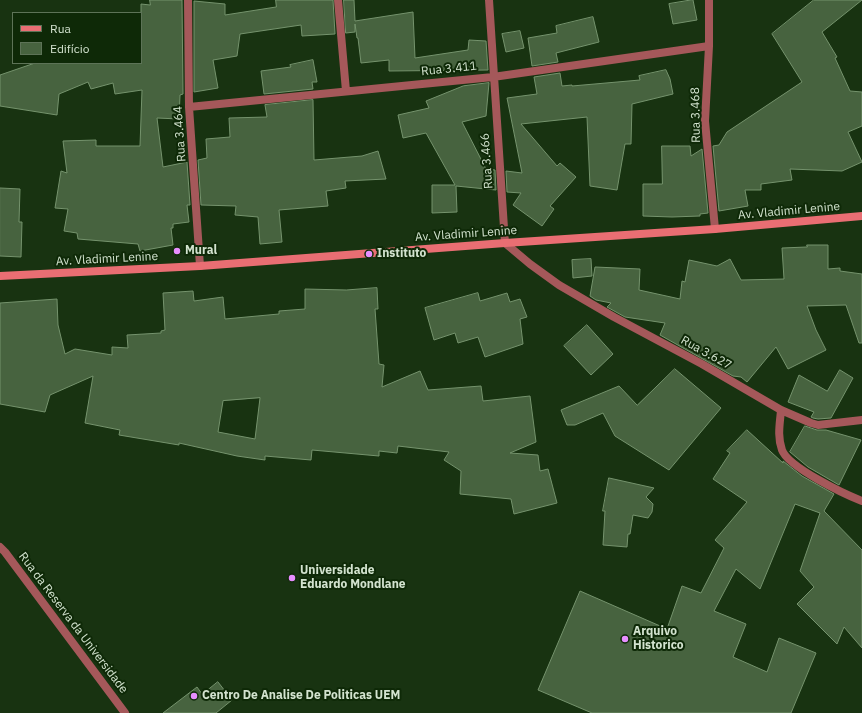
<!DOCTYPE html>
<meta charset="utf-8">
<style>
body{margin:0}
#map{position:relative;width:862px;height:713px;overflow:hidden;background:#183311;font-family:"IBM Plex Sans",sans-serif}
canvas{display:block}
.legend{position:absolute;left:12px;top:12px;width:130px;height:52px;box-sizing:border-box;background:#0e2907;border:1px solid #5d7357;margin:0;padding:5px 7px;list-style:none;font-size:12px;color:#d3e3cf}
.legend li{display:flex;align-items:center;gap:8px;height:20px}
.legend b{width:20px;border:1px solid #5d7357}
</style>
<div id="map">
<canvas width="862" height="713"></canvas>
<ul class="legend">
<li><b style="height:5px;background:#e96e73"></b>Rua</li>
<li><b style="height:11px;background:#47633f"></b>Edifício</li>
</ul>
</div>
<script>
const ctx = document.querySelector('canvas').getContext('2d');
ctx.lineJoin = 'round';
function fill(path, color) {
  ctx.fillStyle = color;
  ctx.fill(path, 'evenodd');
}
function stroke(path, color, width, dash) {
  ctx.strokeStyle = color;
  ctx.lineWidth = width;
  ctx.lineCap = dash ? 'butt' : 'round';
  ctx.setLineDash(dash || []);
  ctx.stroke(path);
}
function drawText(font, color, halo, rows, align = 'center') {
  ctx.font = font + ' "IBM Plex Sans",sans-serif';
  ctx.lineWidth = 4;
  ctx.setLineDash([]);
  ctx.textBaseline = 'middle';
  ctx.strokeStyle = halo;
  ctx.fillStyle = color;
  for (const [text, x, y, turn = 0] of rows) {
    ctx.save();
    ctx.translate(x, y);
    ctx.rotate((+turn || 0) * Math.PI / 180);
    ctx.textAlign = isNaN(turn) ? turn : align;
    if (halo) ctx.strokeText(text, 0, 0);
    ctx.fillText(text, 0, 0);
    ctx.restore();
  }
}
const building = new Path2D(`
 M 150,0 L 182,0 L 183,94 L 180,95 L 179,119 L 157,118 L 163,167 L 187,162 L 190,205 L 187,205 L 189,222 L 173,224 L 173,228 L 171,228 L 173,245 L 140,251 L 138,244 L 78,239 L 77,233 L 64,231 L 68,209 L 55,208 L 61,171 L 67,173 L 63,141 L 96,140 L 96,146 L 140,146 L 142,90 L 115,94 L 113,83 L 91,89 L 88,82 L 59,94 L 57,115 L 0,106 L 0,75 L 35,63 L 141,63 L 141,4 L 150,5 Z
 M 276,0 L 333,0 L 335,34 L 302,36 L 301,25 L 240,34 L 237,56 L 213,60 L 218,88 L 194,92 L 194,1 L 225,4 L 225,15 L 276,7 Z
 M 344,0 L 354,0 L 355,21 L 413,12 L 415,58 L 468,50 L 469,40 L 486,41 L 488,70 L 389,71 L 389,60 L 361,63 L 358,38 L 357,38 L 355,24 L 355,32 L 346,33 Z
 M 693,0 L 697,20 L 673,24 L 669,4 Z
 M 814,0 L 862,0 L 822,32 L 837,57 L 835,58 L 850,91 L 862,92 L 862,126 L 848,132 L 862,162 L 842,171 L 790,169 L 792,180 L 761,184 L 761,190 L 745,190 L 748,206 L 719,211 L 713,146 L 719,145 L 727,132 L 802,82 L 772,34 Z
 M 593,17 L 599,42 L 556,53 L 558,62 L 532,66 L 528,38 L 557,33 L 556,26 Z
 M 520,31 L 524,48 L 506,52 L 502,34 Z
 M 313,60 L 317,82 L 312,82 L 313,89 L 264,94 L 261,71 L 291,67 L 290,65 Z
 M 666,70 L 670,79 L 673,94 L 632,104 L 631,144 L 625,144 L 617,190 L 590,186 L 587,117 L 521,124 L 557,166 L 560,163 L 576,177 L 550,206 L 554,209 L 542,226 L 513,205 L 521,193 L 507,192 L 506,171 L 522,173 L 507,98 L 537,94 L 534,77 L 560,73 L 562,86 L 572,85 L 572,86 L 640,80 L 639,76 Z
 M 489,83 L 486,116 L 462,122 L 486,169 L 495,170 L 496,190 L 456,186 L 457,212 L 432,213 L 432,185 L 455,185 L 426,133 L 403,138 L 398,115 L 429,108 L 426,101 L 463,86 Z
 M 313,100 L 314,160 L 362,156 L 378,151 L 386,179 L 345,181 L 346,188 L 326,191 L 328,206 L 279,210 L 282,242 L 260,244 L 258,217 L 235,215 L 236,206 L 201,205 L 198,160 L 207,158 L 206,139 L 230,137 L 229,118 L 267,117 L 265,105 Z
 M 662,146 L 690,146 L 691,156 L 702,149 L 708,213 L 700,214 L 700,216 L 672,217 L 643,216 L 643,184 L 662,184 Z
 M 0,188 L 20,189 L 19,222 L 22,222 L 21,257 L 0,256 Z
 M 807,245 L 828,245 L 828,269 L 840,268 L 840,271 L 862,274 L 862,343 L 859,343 L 846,305 L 807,306 L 816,330 L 826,350 L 788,369 L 776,347 L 747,382 L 741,377 L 733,376 L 660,335 L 665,323 L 625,317 L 607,307 L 611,303 L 596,300 L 590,296 L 595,267 L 640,269 L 639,290 L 680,299 L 682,281 L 685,282 L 689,260 L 717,266 L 730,259 L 741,280 L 784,279 L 782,248 L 807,247 Z
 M 591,259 L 592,276 L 573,278 L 572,260 Z
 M 377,288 L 378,309 L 375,309 L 379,364 L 384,365 L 382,387 L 420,371 L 428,390 L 481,386 L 483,401 L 530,396 L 536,442 L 510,453 L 538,455 L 540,471 L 548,469 L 557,503 L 514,514 L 511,499 L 460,494 L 461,471 L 444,460 L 449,452 L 398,446 L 397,453 L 379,451 L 379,456 L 312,450 L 311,460 L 265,456 L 265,460 L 237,456 L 179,443 L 179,445 L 119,435 L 120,430 L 85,423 L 93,376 L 50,395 L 45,412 L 0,404 L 0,303 L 57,299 L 58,325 L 65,354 L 75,349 L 112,355 L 112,347 L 128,348 L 127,335 L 161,333 L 161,331 L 165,330 L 163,293 L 193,291 L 194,301 L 223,297 L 225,319 L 279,314 L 279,311 L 305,309 L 305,289 L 346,290 ZM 260,398 L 255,439 L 218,432 L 223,401 Z
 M 478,293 L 480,301 L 507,293 L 510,302 L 520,299 L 527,317 L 520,319 L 523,344 L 485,357 L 478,337 L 458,343 L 455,333 L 434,340 L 425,308 Z
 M 587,325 L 613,354 L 591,375 L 564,346 Z
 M 675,369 L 721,408 L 669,470 L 615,436 L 603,413 L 575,425 L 567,425 L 561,410 L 619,386 L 637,405 Z
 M 840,370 L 853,378 L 831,418 L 818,419 L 813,418 L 811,417 L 814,412 L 788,402 L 799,375 L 827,391 Z
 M 805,426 L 817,430 L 826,430 L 861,440 L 839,485 L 808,467 L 790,452 Z
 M 747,430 L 783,463 L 783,461 L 802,476 L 834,494 L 824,511 L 862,550 L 862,648 L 844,627 L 837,644 L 797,604 L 814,587 L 800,571 L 820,513 L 795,504 L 760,589 L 736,569 L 714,611 L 746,624 L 733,657 L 767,672 L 779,638 L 816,653 L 791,713 L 592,713 L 538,690 L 580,591 L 667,629 L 682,586 L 701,593 L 724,548 L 715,540 L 747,502 L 713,479 L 730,453 L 727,451 Z
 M 609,478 L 654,488 L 646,497 L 653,504 L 652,512 L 648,518 L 633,515 L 630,534 L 628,534 L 627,547 L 603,545 L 605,511 L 603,511 Z
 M 218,682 L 232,700 L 216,713 L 163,713 L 197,687 L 202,694 Z`);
const lane = new Path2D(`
 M 0,547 L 5,552 L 125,713`);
const street = new Path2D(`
 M 188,0 L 189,107 L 200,266
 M 338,0 L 346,91
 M 489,0 L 505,243 L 530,264 L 559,285 L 614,317 L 702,364 L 781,410 L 811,423 L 818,425 L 862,420
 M 709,0 L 709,46 L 705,121 L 715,229
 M 189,107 L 493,77 L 709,46
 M 781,410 C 780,423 777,436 782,450 C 788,467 844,494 862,501`);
const secondary = new Path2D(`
 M 0,276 L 200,266 L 505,243 L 715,229 L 862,216`);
const markers = [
 [177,251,4,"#e88eff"],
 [369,254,4,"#e88eff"],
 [292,578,4,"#e88eff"],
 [625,639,4,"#e88eff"],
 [194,696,4,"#e88eff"]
];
const streetNames = [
 ["Rua 3.411",449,69,-6],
 ["Rua 3.468",696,115,-91],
 ["Rua 3.464",180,134,-94],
 ["Rua 3.466",487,161,-94],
 ["Av. Vladimir Lenine",789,211,-5],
 ["Av. Vladimir Lenine",466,234,-4],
 ["Av. Vladimir Lenine",107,259,-3],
 ["Rua 3.627",706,353,29],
 ["Rua da Reserva da Universidade",73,623,53]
];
const poiNames = [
 ["Mural",185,251],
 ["Instituto",377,254],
 ["Universidade",300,571],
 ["Eduardo Mondlane",300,585],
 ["Arquivo",633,632],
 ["Historico",633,646],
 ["Centro De Analise De Politicas UEM",202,696]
];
fill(building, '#47633f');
stroke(building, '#75936d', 1);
stroke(lane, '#a5585a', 8);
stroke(street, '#a5585a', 8);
stroke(secondary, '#e96e73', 8);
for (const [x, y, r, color] of markers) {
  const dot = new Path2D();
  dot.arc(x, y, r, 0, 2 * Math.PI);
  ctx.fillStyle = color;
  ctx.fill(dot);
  stroke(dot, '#0e2907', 1.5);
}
drawText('12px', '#d3e3cf', '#0e2907', streetNames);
drawText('bold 12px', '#d3e3cf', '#0e2907', poiNames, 'left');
</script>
